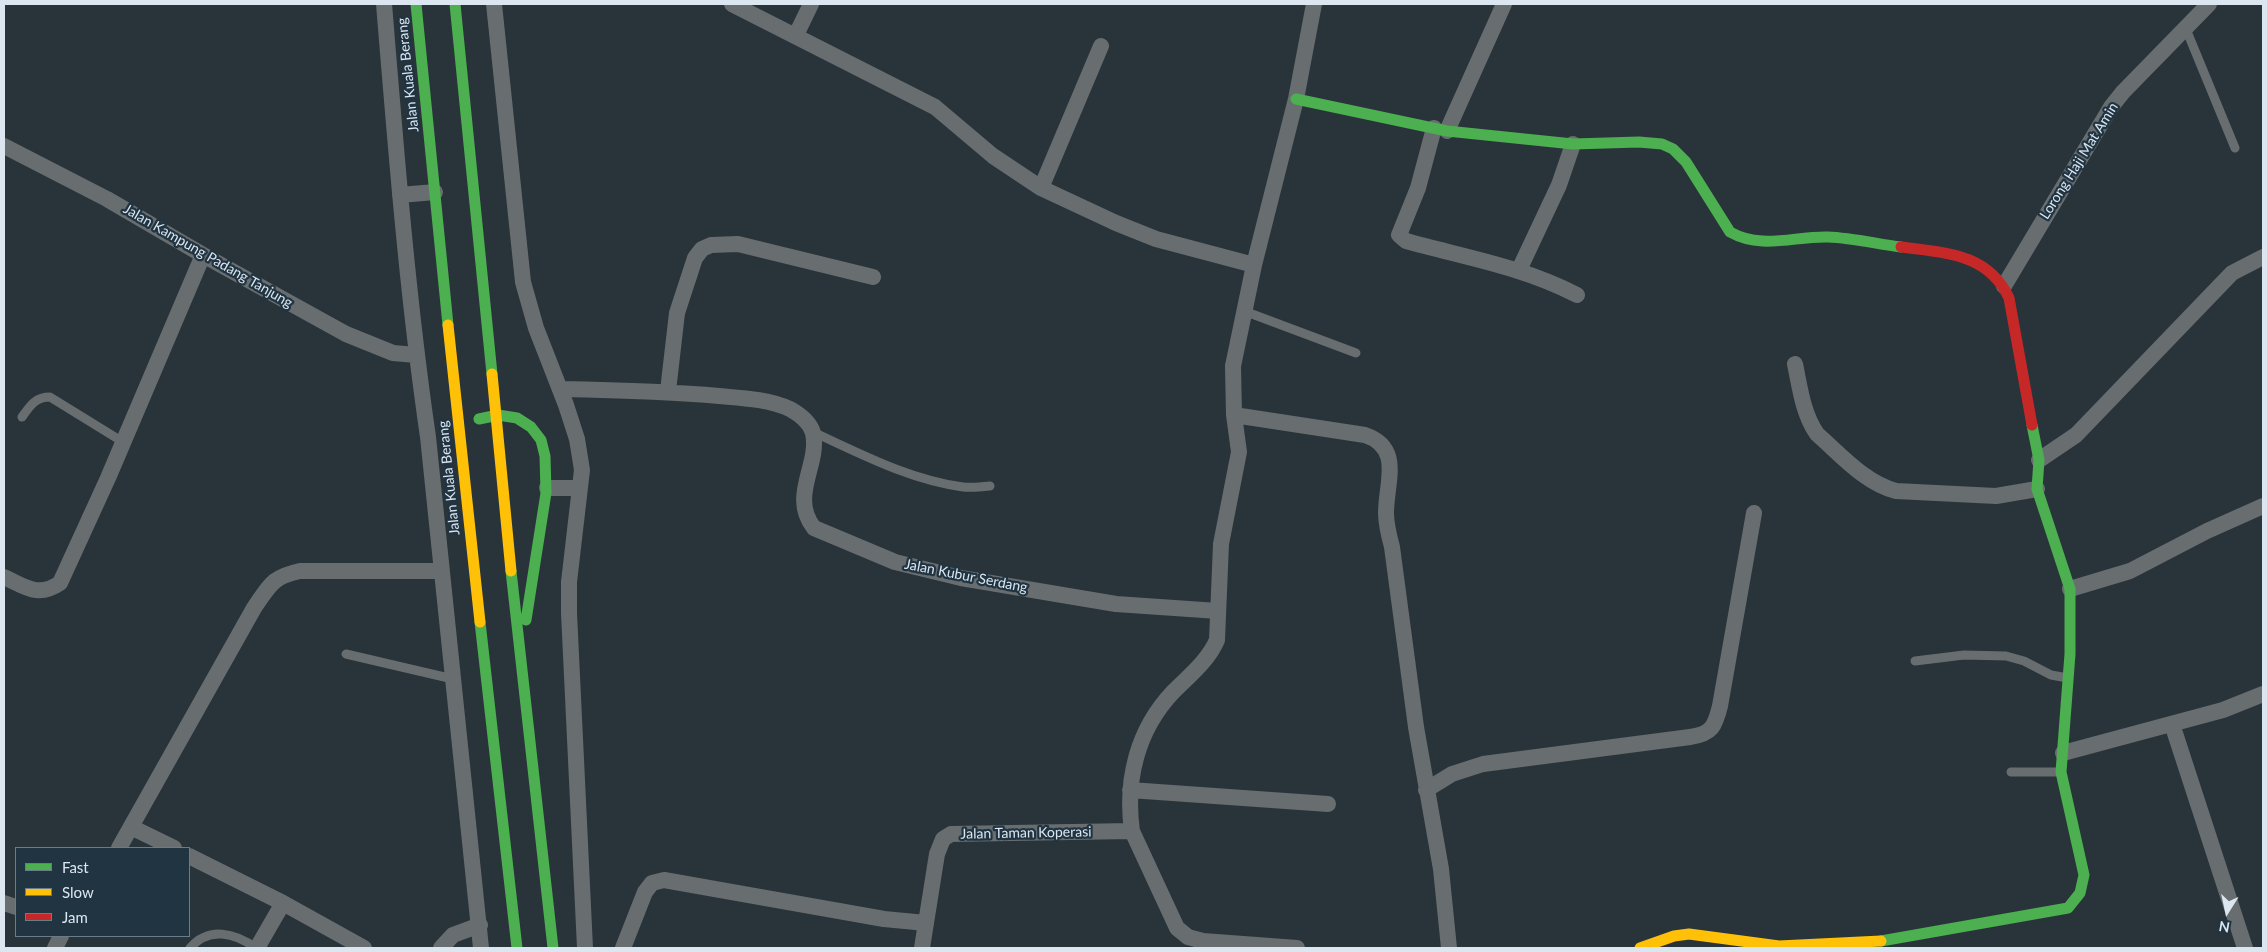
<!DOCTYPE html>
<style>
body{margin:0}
#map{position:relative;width:2267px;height:952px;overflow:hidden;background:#29333a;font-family:Lato,sans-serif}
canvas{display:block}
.frame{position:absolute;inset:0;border:5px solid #dbe6f0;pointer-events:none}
.legend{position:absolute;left:15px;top:847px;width:175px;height:90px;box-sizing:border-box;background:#213442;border:1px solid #6b7b88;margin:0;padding:6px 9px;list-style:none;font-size:15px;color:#dbe6f0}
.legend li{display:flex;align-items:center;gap:10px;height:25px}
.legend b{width:25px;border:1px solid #6b7b88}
.north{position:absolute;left:2202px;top:887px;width:50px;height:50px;-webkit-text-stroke:4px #213442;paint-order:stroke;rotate:190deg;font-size:14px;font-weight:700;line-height:20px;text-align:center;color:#dbe6f0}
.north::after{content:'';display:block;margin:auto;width:18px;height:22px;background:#dbe6f0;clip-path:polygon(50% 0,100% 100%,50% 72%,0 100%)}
</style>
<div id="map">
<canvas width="2267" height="952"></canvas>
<div class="frame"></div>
<ul class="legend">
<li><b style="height:6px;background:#4caf50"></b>Fast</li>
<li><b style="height:6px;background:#ffc107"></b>Slow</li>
<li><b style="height:6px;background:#c62828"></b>Jam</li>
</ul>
<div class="north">N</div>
</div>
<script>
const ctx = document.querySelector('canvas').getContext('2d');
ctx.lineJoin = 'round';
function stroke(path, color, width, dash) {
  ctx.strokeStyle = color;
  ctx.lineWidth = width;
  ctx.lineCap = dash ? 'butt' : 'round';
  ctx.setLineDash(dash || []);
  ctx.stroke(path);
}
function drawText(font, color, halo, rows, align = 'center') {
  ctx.font = font + ' Lato,sans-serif';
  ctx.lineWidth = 4.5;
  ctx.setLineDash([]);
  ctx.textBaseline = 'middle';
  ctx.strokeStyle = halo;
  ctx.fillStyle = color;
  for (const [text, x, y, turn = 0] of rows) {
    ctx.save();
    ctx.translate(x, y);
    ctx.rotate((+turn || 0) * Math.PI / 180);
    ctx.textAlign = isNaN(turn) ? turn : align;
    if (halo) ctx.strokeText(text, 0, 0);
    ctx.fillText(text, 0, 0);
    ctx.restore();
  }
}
const lane = new Path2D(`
 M 2186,29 L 2235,148
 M 1244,311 L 1356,353
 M 22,417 C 30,406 35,397 50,397 L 123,442
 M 813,432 C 861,454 910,480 963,487 C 972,488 981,487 990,486
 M 346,654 L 453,679
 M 1915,661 L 1964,655 L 2006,656 L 2024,661 L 2051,675 L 2068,678
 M 2011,772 L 2061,772
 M 190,948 C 209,926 235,933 256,948`);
const street = new Path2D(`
 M 384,4 C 396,149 407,293 428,437 L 481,948
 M 494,4 L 523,282 L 536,328 L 566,405 L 577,439 L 582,470 L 569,582 L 569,613 L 585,948
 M 732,4 L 935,107 L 993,156 L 1041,188 L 1116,223 L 1156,239 L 1254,265
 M 796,35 L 811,4
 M 1434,128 L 1418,188 L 1399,235 L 1406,241 C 1464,257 1524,267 1577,295
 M 1447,131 L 1504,4
 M 4,146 L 107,199 L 203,255 L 346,334 L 393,353 L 416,355
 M 1041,188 L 1101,46
 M 400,195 L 435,192
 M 1519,270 L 1559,185 L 1573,144
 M 2004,286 L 2111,107 L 2123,92 L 2209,4
 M 1795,364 C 1800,388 1803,414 1817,434 C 1841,455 1865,483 1896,491 L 1996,496 L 2037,489
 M 560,389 C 613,390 666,391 719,396 C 742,398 768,399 790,409 C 799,414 810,422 813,433 C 820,465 789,496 814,528 L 895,562 L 961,578 L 1116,604 L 1218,611
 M 668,391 L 677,313 L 695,258 L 702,249 L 711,245 L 738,244 L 873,277
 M 1234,415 L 1365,435 C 1403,448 1386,482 1386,513 C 1386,524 1389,536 1392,547 L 1416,727 L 1441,869 L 1449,948
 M 2039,460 L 2076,435 L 2232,273 L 2263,257
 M 547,488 L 579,488
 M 4,577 C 26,587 38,598 60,583 L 108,478 L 203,255
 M 2070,589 L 2130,571 L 2207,531 L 2263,506
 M 2172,724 L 2245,948
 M 2063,753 L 2223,710 L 2263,694
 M 1130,790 L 1328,804
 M 1426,790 L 1452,774 L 1483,764 L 1690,737 C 1712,734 1715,726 1720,706 L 1754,513
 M 131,827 L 174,848
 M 119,848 L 254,608 C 270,585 272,577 300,571 L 441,571
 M 189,856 L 283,903 L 364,948
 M 4,903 L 16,907
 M 55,948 L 61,936
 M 257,948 L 283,903
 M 441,948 L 453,935 L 480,925
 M 623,948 L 645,892 L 652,883 L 664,880 L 884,919 L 926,923
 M 922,948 L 937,854 L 943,839 L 951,834 L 1132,831
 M 1297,948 L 1203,941 L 1188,937 L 1177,928 L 1132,831 C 1125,780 1137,730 1173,692 C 1189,676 1208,661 1217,640 L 1221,544 L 1239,452 L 1234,415 L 1233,366 L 1254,265 L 1296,99 L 1314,4`);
const fast = new Path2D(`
 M 416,4 L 448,325
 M 455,4 L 492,374
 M 1296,99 L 1447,131 L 1573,144 L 1639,142 L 1662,144 L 1673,149 L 1686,162 L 1730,232 C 1762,250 1794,236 1828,237 C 1853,238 1877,244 1901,247
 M 479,419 L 498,415 L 517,418 L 531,427 L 541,440 L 545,456 L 546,493 L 526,620
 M 511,571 L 553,948
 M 480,622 L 517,948
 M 1881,941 L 2068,908 L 2080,893 L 2084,875 L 2061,772 L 2070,654 L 2070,589 L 2037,489 L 2039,460 L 2032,425`);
const slow = new Path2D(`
 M 448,325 L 480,622
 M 492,374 L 511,571
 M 1640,948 L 1674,936 L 1689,934 L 1779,946 L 1881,941`);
const jam = new Path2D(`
 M 1901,247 C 1945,253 1988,253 2009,298 L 2032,425`);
const streetNames = [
 ["Jalan Kuala Berang",408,75,-96],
 ["Lorong Haji Mat Amin",2079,161,-58],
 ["Jalan Kampung Padang Tanjung",208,256,30],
 ["Jalan Kuala Berang",449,478,-96],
 ["Jalan Kubur Serdang",966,576,11],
 ["Jalan Taman Koperasi",1026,833,-1]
];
stroke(lane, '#686d70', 9);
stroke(street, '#686d70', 16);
stroke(fast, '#4caf50', 11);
stroke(slow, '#ffc107', 11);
stroke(jam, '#c62828', 11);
drawText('14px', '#dbe6f0', '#213442', streetNames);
</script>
